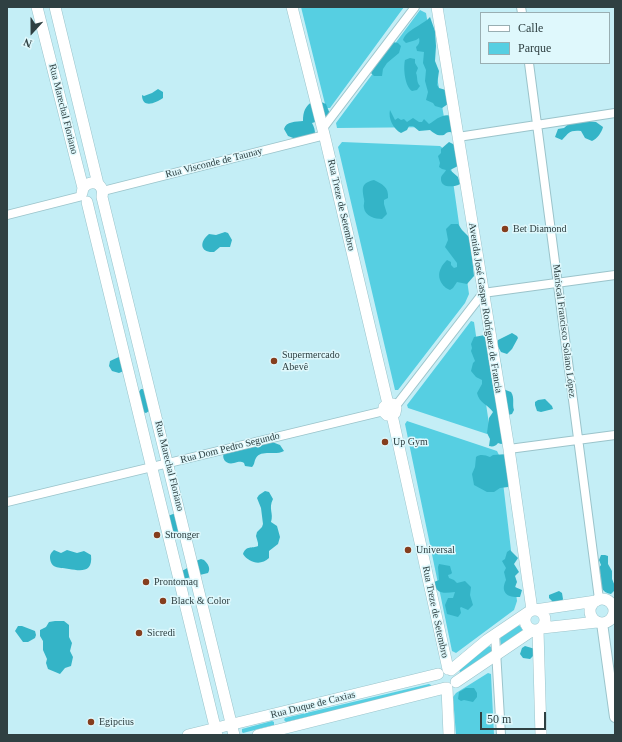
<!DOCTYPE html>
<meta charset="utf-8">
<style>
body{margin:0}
#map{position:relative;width:622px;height:742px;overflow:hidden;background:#c4eef6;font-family:"Times New Roman",serif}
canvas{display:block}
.frame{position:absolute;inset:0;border:8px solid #2f4042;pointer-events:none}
.legend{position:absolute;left:480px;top:12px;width:130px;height:52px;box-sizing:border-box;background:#dff8fc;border:1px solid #99aeb2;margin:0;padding:5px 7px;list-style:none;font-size:12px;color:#2f4042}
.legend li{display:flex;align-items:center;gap:8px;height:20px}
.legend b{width:20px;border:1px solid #99aeb2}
.north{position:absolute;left:12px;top:12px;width:40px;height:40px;-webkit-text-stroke:3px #dff8fc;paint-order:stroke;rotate:201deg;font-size:11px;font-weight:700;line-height:16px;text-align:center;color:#2f4042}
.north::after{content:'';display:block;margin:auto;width:14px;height:18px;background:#2f4042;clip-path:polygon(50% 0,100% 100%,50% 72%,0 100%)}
.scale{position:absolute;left:480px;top:712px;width:66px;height:18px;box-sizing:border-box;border:2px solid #2f4042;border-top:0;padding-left:5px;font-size:12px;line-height:14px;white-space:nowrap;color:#2f4042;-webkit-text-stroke:3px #dff8fc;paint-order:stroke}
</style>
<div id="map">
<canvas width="622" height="742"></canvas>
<div class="frame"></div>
<ul class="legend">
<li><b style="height:5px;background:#fff"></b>Calle</li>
<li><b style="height:11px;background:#56cfe2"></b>Parque</li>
</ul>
<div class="north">N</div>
<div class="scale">50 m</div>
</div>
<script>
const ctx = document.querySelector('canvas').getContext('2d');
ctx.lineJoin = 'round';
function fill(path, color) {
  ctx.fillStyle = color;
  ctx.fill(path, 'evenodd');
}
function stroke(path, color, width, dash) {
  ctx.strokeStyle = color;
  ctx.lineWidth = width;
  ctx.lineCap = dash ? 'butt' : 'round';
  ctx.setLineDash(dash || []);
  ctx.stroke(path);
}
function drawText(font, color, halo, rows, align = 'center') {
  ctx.font = font + ' "Times New Roman",serif';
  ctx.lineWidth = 3;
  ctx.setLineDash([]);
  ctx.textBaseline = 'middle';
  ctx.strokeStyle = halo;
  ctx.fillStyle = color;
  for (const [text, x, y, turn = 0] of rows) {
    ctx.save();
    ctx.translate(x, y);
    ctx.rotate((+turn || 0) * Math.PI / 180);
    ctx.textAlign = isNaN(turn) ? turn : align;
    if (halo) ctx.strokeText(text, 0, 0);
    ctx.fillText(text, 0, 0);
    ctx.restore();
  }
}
const green = new Path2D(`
 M 301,7 L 404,7 L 330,108 L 326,108 Z
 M 420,10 L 426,13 L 445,123 L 442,127 L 337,128 L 336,123 Z
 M 342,142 L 440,146 L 449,153 L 469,294 L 465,303 L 398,390 L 395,390 L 338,147 Z
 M 471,321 L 474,322 L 490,431 L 487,434 L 408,408 L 407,405 Z
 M 407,421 L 497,451 L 500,457 L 517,601 L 514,610 L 456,653 L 452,651 L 405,424 Z
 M 518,624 L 524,631 L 501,645 L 500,639 L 501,637 Z
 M 489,646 L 491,647 L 491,653 L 460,673 L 459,668 Z
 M 488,673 L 491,674 L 494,735 L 456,735 L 453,697 L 456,693 Z
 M 429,684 L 431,685 L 431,688 L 286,722 L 284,720 L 285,718 Z
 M 272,721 L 274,722 L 274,725 L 243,733 L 242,732 L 242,729 Z`);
const forest = new Path2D(`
 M 430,17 L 435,31 L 436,46 L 435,61 L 439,71 L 437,85 L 439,88 L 449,91 L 448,104 L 442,108 L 435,106 L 433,103 L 426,100 L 428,92 L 425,81 L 426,70 L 423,63 L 424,52 L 417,51 L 416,47 C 419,44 420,42 419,38 L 416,40 L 406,43 L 403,40 C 406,30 423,25 430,17 Z
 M 393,42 L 398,43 L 401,46 L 399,53 L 387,63 L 383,69 L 382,76 L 374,76 L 371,73 C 378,62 384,53 393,42 Z
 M 410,58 L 415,59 L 415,63 L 418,68 L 416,73 C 418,77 416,82 420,86 L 417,90 L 412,91 C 405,87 403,68 405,60 Z
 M 158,89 L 163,92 L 163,98 C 156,103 142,109 142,95 L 144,96 L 152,93 Z
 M 313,101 L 319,101 L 326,104 L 330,114 L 328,118 L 312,123 C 316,130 317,139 309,144 L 288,136 L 284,129 C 286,121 296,122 303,121 C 303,112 305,106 313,101 Z
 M 390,110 L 395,120 L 398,118 L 401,120 L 404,119 L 407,122 L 413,118 L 419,122 L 422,122 L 424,119 L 429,124 C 436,120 442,113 452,116 L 453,133 C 449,131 447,132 444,135 C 437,136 435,134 430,130 L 419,131 L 413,126 L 409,126 L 407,130 L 401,133 C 393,129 388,118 390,110 Z
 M 573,120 L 596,122 L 603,127 C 602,132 597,139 592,141 L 585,138 L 581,131 C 569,130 569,133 562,140 L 555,137 L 558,129 L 564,128 Z
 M 449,142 L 455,145 L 460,165 L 450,170 L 458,177 L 460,184 C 455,187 440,189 441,178 C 441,175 445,173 446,170 L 442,169 L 439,167 L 440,163 L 438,156 L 441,153 L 441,149 Z
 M 374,180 C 382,184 389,187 388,198 L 384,200 L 384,204 L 387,214 L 382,219 C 375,219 365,216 364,208 C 363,205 365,202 364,199 C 362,188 361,183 374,180 Z
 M 451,224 L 458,224 L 462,230 L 470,238 L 474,276 L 467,284 L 457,282 L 453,288 L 450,290 C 442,287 436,277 441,268 C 442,265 445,262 447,260 L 451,262 L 451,265 L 454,268 L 457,267 L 457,263 L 445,247 L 448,240 L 446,229 Z
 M 225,232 L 228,233 L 232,240 L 230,247 L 220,247 L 214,252 C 200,253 199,242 209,234 L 216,235 Z
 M 512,333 L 517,336 L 518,338 L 512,349 L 507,354 L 501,352 L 497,345 L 498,340 Z
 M 485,335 L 488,336 L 501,362 L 503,389 L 511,392 C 515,398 512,404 514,410 L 512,414 L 508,415 L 505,443 L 501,444 L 498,443 C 496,446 493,447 489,446 L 490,439 L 487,433 L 489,418 L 493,412 C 487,404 479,403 477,393 L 482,384 L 482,380 L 476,377 L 471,371 L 473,363 L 475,361 L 471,351 L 472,348 L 471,344 L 474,337 Z
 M 121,356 L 126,370 L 119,373 L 112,371 L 109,366 L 110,361 Z
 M 141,389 L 155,390 L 149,411 L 146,413 L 143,412 L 138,393 Z
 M 545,399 L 552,406 L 553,409 L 541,412 L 537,411 L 535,405 L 535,402 L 538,400 Z
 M 259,437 L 280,445 L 284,451 C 276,456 261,449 256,458 C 254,461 255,464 252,467 L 245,466 L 244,463 C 240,461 239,462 234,463 C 227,465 221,460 224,452 C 225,449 228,446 230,444 L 241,443 Z
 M 508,454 L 509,484 L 508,487 L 500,488 L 494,492 L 487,492 L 474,485 L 472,474 L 475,467 L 476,457 C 480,454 485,455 490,457 L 493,455 Z
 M 265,491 L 269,492 L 273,499 C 268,509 274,513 271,522 L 277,526 L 280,537 L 278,544 L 269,551 L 269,558 C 261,566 249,563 243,554 C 246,545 252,549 258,546 L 258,543 L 256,536 L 257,532 L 262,527 L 263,524 L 261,508 L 257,498 L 259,495 Z
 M 173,514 L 180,514 L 181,534 L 170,535 L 168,516 Z
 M 54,550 L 61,553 L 67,550 L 77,553 L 84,551 L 91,555 C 93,573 81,571 69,569 C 61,567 51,570 50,558 C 50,554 51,553 54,550 Z
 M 510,550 L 518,558 L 514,564 L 519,572 L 515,576 L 517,582 L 515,587 L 522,590 L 520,597 C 507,598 500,592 506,580 L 504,572 L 506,568 L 502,561 L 505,559 L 507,552 Z
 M 601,555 L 605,555 L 608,556 L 608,564 L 612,571 L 612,579 L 615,586 L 615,590 L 611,594 C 602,593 598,584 601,576 L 598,569 L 601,565 L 599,560 Z
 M 201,559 L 204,560 C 208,564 211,568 208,573 L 183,579 L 181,571 C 189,569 191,562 201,559 Z
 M 439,564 L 450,566 L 452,573 L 451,574 L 448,575 L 449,578 L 454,580 L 457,583 L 465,581 L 471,587 L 470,595 L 473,605 L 468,610 L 461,607 L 460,608 L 461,613 L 458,617 L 447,614 L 445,605 L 448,598 L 453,598 L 455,592 C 445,593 436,595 434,582 L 439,580 L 438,567 Z
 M 559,591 L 562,593 L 563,599 L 562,602 L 553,602 L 549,598 L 549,595 Z
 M 55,621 L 64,621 L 69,625 L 69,637 L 72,643 L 70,651 L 73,657 L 71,666 L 65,668 L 60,674 L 48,669 L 46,663 L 47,659 L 43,650 L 43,641 L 40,636 L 40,630 L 46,627 L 49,622 Z
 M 18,626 L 22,626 L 35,631 L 36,635 L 35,638 L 28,642 L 23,642 L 15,631 Z
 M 525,646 L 535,649 L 533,656 L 530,659 L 523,658 L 520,654 L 522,648 Z
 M 466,688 L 474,688 L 477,693 L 477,697 L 473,702 L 464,700 L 461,701 L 458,699 L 459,692 Z`);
const minor = new Path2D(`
 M 521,7 L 522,13
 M 529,63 L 599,599
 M 323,128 L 415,7
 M 458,137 L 615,113
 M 103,191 L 325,135
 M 7,215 L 82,196
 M 395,407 L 483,293 L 615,275
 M 509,449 L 615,435
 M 7,502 L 384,411
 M 495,634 L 501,735`);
const tertiary = new Path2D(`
 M 602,623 L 615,717`);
const secondary = new Path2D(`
 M 37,7 L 83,188 L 82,193
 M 55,7 L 98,184
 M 292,7 L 325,138 L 388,404
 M 437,7 L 509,449 L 532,610
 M 83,188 C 91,178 105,183 102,197 L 234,735
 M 87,202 L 217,735
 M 392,415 L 387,415 L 384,412 L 384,407 L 388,404 L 393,404 L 396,408 L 395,413 L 392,415 L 448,669
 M590 611a12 12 0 1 1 24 0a12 12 0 1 1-24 0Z
 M525 620a10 10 0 1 1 20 0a10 10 0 1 1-20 0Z
 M 535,610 L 596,601
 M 542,628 L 597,622
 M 538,630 L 541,735
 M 451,670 L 487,640 L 530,611
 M 456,682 L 533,630
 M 447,688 L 449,735
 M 188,735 L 438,674
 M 258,735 L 445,688`);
const markers = [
 [505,229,4,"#853e1e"],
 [274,361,4,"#853e1e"],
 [385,442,4,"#853e1e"],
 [157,535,4,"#853e1e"],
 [408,550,4,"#853e1e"],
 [146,582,4,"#853e1e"],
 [163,601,4,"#853e1e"],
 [139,633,4,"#853e1e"],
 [91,722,4,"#853e1e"]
];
const streetNames = [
 ["Rua Marechal Floriano",63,109,76],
 ["Rua Visconde de Taunay",214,163,-14],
 ["Rua Treze de Setembro",341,205,77],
 ["Avenida José Gaspar Rodríguez de Francia",485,308,81],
 ["Mariscal Francisco Solano López",564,331,83],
 ["Rua Dom Pedro Segundo",230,448,-14],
 ["Rua Marechal Floriano",169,466,76],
 ["Rua Treze de Setembro",435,612,78],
 ["Rua Duque de Caxias",313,705,-14]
];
const poiNames = [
 ["Bet Diamond",513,229],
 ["Supermercado",282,355],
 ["Abevê",282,367],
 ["Up Gym",393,442],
 ["Stronger",165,535],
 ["Universal",416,550],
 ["Prontomaq",154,582],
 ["Black & Color",171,601],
 ["Sicredi",147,633],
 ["Egipcius",99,722]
];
fill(green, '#56cfe2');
fill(forest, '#34b4c7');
stroke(minor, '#9bc4cb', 10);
stroke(tertiary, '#9bc4cb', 12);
stroke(secondary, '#9bc4cb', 12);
stroke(minor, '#fff', 8);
stroke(tertiary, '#fff', 10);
stroke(secondary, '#fff', 11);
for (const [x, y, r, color] of markers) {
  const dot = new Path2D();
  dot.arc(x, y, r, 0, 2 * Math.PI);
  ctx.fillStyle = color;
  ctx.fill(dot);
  stroke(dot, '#dff8fc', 1.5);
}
drawText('10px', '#2f4042', '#dff8fc', streetNames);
drawText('10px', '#2f4042', '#dff8fc', poiNames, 'left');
</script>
